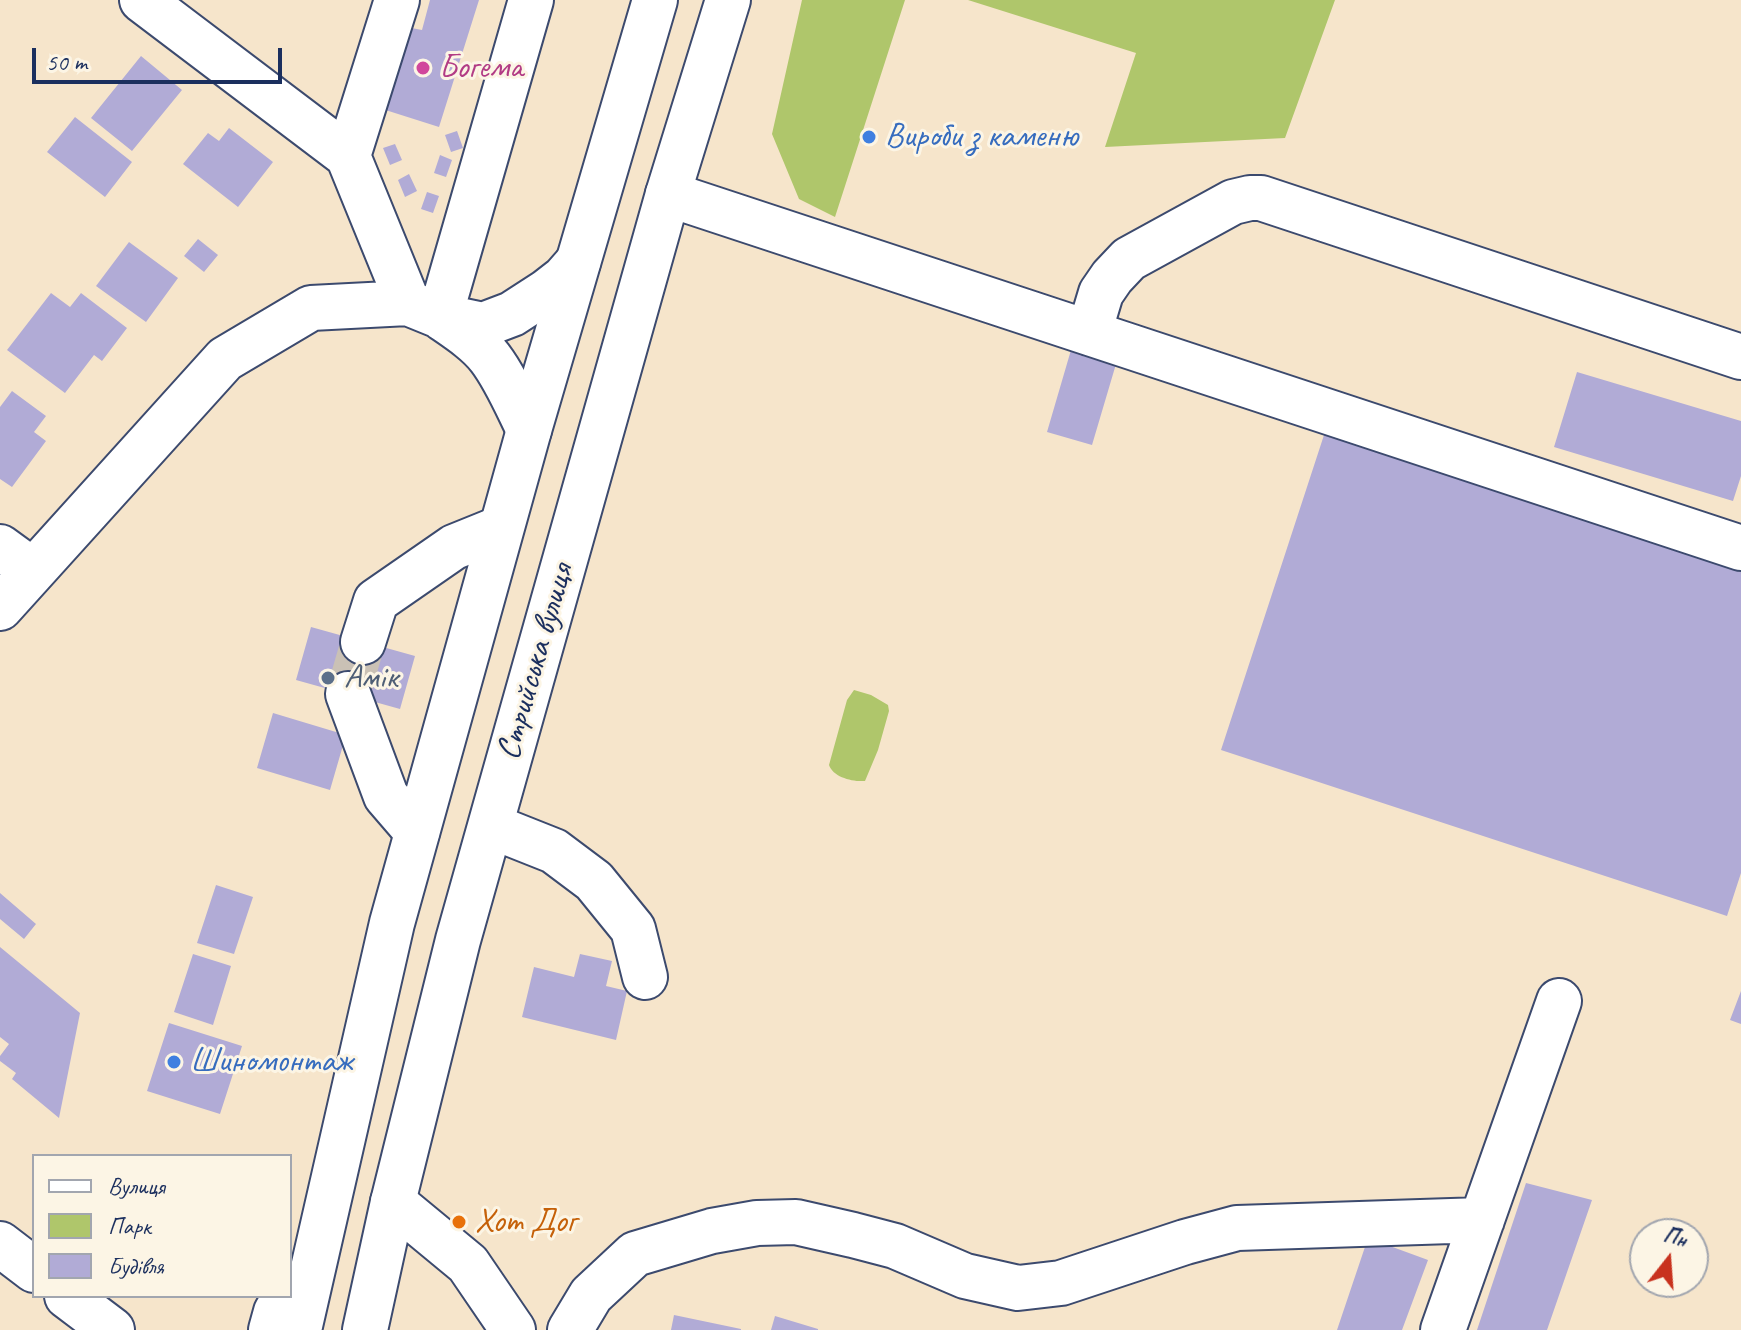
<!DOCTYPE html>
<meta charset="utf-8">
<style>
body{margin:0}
#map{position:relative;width:1741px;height:1330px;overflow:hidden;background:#f6e5cb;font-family:Caveat,sans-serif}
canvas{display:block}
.legend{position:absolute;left:32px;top:1154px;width:260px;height:144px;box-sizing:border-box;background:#fcf5e5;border:2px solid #a2a6af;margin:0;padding:10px 14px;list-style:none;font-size:24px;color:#1b2f5e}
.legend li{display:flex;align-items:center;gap:16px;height:40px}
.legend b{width:40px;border:2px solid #a2a6af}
.north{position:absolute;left:1629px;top:1218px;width:80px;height:80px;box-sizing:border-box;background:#fcf5e5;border:2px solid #a2a6af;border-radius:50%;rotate:17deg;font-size:22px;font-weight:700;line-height:32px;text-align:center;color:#1b2f5e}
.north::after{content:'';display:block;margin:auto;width:28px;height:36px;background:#c8321e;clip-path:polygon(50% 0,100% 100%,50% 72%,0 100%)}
.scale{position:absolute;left:32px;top:48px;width:250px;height:36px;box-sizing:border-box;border:4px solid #1b2f5e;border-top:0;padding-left:10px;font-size:24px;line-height:28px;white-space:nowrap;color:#1b2f5e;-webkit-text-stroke:6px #fcf5e5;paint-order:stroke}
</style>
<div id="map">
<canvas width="1741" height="1330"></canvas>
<ul class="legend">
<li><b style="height:10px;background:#fff"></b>Вулиця</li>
<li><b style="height:22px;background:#afc66b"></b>Парк</li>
<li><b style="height:22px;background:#b1abd6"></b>Будівля</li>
</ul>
<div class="north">Пн</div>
<div class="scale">50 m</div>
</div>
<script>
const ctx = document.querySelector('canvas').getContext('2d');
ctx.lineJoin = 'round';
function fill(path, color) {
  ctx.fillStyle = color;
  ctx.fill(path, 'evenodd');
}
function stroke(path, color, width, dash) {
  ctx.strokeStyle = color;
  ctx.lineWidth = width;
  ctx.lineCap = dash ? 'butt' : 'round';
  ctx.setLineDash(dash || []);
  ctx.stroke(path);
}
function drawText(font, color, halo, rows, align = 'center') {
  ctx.font = font + ' Caveat,sans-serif';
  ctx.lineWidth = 6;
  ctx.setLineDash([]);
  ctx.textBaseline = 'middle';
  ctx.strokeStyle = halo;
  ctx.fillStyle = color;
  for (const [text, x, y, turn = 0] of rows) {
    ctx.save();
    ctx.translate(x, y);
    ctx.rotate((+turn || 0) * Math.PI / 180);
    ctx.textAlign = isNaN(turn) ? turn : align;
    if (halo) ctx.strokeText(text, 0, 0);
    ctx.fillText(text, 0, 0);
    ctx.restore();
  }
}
const green = new Path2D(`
 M 802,0 L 905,0 L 835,217 L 799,199 L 772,134 Z
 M 968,0 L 1335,0 L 1285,138 L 1105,147 L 1136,53 Z
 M 854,690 L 871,695 L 888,705 L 889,711 L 878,750 L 865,781 C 852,782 833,777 829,765 L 847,700 Z`);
const building = new Path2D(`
 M 430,0 L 479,0 L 439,127 L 376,107 L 401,26 L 422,30 Z
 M 141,56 L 182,90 L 132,151 L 91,118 Z
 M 75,117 L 132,162 L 105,197 L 47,152 Z
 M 229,128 L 273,162 L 238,207 L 183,164 L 208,133 L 219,141 Z
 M 457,131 L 463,148 L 451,152 L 445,135 Z
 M 395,144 L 402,160 L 390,165 L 383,148 Z
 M 440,155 L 452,160 L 446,177 L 434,173 Z
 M 409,174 L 417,191 L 405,197 L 398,180 Z
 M 427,192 L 439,196 L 433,213 L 421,209 Z
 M 198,239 L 218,255 L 204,272 L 184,256 Z
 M 129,242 L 178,278 L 146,322 L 96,286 Z
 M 51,293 L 70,307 L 81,293 L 127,328 L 102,361 L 94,355 L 65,393 L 7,350 Z
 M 1071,350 L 1116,364 L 1092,445 L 1047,432 Z
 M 1577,372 L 1741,421 L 1741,476 L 1733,501 L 1554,447 Z
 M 12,391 L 46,416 L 34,432 L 46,441 L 12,487 L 0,479 L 0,407 Z
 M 1324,435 L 1741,572 L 1741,873 L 1727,916 L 1221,750 Z
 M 311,627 L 415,656 L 400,709 L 296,680 Z
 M 273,713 L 346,735 L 330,790 L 257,768 Z
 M 216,885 L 253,897 L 234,954 L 197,943 Z
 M 0,893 L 36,924 L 24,939 L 0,919 Z
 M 0,947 L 80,1013 L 59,1118 L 12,1079 L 16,1073 L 0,1061 L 0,1056 L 9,1044 L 0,1037 Z
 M 193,954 L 231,966 L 213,1025 L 174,1012 Z
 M 580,954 L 612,961 L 606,986 L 627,991 L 616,1040 L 522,1017 L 534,967 L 574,977 Z
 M 1741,991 L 1741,1024 L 1730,1020 Z
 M 169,1023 L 242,1046 L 220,1114 L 147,1091 Z
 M 1526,1183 L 1592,1200 L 1547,1330 L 1477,1330 Z
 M 1368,1238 L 1428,1260 L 1402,1330 L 1337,1330 Z
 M 674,1315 L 741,1329 L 741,1330 L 671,1330 Z
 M 775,1316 L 818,1329 L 818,1330 L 771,1330 Z`);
const minorTunnel = new Path2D(`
 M 348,694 L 363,642`);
const minor = new Path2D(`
 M 142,0 L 348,156
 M 397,0 L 348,156 L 408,303
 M 668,194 L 1741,548
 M 440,316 L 531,0
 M 442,318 C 458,329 478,342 490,358 C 506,379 517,406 529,430
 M 1089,333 L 1101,293 L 1112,277 L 1129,259 L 1233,202 L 1250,198 L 1261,198 L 1741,357
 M 0,547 L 33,571
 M 0,608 L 225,359 L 311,308 L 408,303 L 440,316 L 483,325 L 512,314 L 546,292 L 564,278 L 578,262
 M 363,642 L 376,601 L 454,547 L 501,528
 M 348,694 L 386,796 L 417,832
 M 491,826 L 554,851 L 594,881 L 633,929 L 645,977
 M 393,1202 L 468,1264 L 513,1330
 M 0,1244 L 34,1270
 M 67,1296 L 112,1330
 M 271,1330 L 276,1312 L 285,1296
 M 570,1330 L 591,1295 L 635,1254 L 712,1231 L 757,1223 L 796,1222 L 853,1235 L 895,1246 L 965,1276 L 1018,1288 L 1061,1283 L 1185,1242 L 1237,1228 L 1482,1220
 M 1443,1330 L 1559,1001`);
const highway = new Path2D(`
 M 299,1330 L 392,923 L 529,430 L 655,0
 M 365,1330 L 393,1202 L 458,940 L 668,194 L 728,0`);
const markers = [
 [423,68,8,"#d1479c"],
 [869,137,8,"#3f7fe0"],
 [328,678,8,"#5c6f8a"],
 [174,1062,8,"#3f7fe0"],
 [459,1222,8,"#e8710a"]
];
const hotelNames = [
 ["Богема",439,68]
];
const shopNames = [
 ["Вироби з каменю",885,137],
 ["Шиномонтаж",190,1062]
];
const streetNames = [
 ["Стрийська вулиця",536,662,-74]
];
const serviceNames = [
 ["Амік",344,678]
];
const foodNames = [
 ["Хот Дог",475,1222]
];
fill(green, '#afc66b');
fill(building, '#b1abd6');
stroke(minorTunnel, '#cac1b5', 44, [44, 22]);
stroke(minor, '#3c4a6e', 48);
stroke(highway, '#3c4a6e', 48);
stroke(minor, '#fff', 44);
stroke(highway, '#fff', 44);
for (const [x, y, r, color] of markers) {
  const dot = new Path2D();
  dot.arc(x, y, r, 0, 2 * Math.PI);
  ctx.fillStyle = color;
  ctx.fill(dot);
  stroke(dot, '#fcf5e5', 3);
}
drawText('34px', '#b23c85', '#fcf5e5', hotelNames, 'left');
drawText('34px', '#366cbe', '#fcf5e5', shopNames, 'left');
drawText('34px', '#1b2f5e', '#fcf5e5', streetNames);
drawText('34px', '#4e5e75', '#fcf5e5', serviceNames, 'left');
drawText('34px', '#c56008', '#fcf5e5', foodNames, 'left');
</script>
